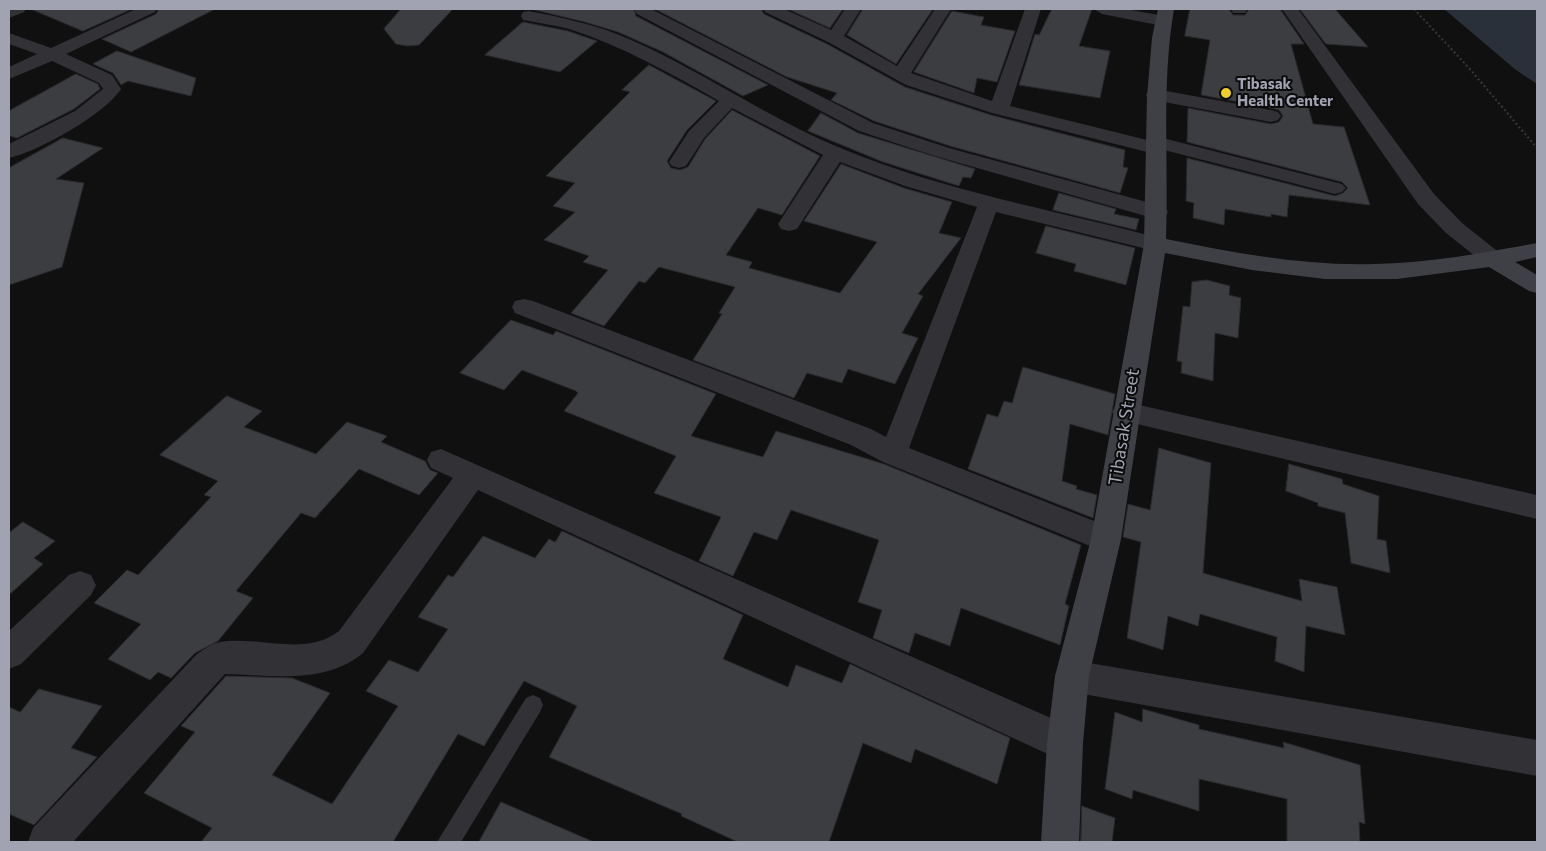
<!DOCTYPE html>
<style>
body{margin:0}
#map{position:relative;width:1546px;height:851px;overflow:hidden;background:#101011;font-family:Commissioner,sans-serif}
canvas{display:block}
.frame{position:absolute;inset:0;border:10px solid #a1a3b2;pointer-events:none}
</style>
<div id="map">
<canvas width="1546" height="851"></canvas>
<div class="frame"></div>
</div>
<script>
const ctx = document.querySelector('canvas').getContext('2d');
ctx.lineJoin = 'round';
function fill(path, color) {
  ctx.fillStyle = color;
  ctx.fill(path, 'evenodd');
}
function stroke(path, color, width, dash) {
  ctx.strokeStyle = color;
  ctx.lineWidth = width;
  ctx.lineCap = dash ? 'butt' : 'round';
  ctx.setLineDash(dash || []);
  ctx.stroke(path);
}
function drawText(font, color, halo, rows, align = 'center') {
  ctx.font = font + ' Commissioner,sans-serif';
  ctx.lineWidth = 4;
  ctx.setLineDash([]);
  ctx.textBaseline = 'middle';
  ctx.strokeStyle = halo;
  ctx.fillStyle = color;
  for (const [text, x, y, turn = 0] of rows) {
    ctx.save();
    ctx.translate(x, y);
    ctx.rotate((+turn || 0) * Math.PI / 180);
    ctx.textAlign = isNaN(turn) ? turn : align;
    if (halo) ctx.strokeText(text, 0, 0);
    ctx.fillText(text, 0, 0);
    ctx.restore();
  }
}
const water = new Path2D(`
 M 1444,9 L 1537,9 L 1537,84 L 1516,70 Z`);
const building = new Path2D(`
 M 31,9 L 132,9 L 83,31 Z
 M 159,9 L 215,9 L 131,52 L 102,39 L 156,14 Z
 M 401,9 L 453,9 L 419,45 L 407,46 L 396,44 L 384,29 Z
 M 537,9 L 634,9 L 636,16 L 768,85 L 743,96 L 663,52 L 618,32 L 585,22 L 535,10 Z
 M 655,9 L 761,9 L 764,14 L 827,44 L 905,87 L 991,115 L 1125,150 L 1123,167 L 1128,168 L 1120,193 L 950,146 L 874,121 L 831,100 L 837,93 L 787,77 Z
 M 788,9 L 843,9 L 830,28 Z
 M 863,9 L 933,9 L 896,64 L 847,35 Z
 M 1052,9 L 1092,9 L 1079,46 L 1110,51 L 1100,98 L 1019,85 L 1035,34 L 1039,35 Z
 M 1190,9 L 1229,9 L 1233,15 L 1245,15 L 1249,9 L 1280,9 L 1304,44 L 1291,44 L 1313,124 L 1344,127 L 1370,205 L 1289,195 L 1287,217 L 1271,214 L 1271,217 L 1225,209 L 1224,225 L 1193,218 L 1194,203 L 1186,201 L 1187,158 L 1335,196 L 1343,193 L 1348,188 L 1342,182 L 1187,142 L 1188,108 L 1271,124 L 1279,122 L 1283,116 L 1279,110 L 1271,108 L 1201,95 L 1210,40 L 1185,36 Z
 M 1300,9 L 1335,9 L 1368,47 L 1326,44 Z
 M 952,11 L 984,17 L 981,25 L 1015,31 L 997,82 L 977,78 L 974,93 L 914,72 Z
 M 523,22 L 568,31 L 597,41 L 560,72 L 485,55 Z
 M 117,51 L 196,78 L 191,96 L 128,81 L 121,85 L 113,73 L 93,64 Z
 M 649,65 L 716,101 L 687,130 L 667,161 L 671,168 L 680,170 L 688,167 L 705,139 L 732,110 L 820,156 L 782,215 L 758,208 L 726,255 L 752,262 L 749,268 L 840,293 L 877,242 L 804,221 L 841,164 L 904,188 L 952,202 L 939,233 L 961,238 L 918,294 L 923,296 L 902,333 L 918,338 L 895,384 L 848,369 L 842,383 L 807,373 L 794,398 L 693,360 L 722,314 L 719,313 L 735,287 L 659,267 L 645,283 L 639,281 L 604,326 L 571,313 L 608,270 L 583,262 L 589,256 L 544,240 L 575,212 L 553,206 L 575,183 L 546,176 L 630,92 L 622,90 Z
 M 76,74 L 98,84 L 100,89 L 74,109 L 17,138 L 9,136 L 9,111 Z
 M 821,113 L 858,133 L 975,169 L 971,178 L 963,177 L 959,186 L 883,162 L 808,131 Z
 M 63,138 L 103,148 L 56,179 L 84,183 L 62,267 L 9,285 L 9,168 Z
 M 1059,193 L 1116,209 L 1114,214 L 1139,219 L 1136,230 L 1053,210 Z
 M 1046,226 L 1135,248 L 1126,285 L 1074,271 L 1076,264 L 1036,253 Z
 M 1207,280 L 1230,286 L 1229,295 L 1241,298 L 1238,338 L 1215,333 L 1213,381 L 1181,373 L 1182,362 L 1177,361 L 1183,306 L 1190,307 L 1192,282 Z
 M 511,320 L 553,335 L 556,331 L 716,394 L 691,436 L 763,457 L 776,431 L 884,464 L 1081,545 L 1065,604 L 1069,606 L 1060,645 L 961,608 L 950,646 L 915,633 L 909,653 L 873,638 L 882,610 L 858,602 L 879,540 L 791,510 L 777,540 L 754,532 L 733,576 L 699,561 L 721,517 L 654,493 L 676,456 L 564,411 L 578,393 L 576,391 L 522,370 L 504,390 L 460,373 Z
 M 1023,367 L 1115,394 L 1108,435 L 1070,424 L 1062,481 L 1077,486 L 1076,489 L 1097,495 L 1093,518 L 968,469 L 987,414 L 998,417 L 1004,401 L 1012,403 Z
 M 227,396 L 262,411 L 244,427 L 316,454 L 347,422 L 387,436 L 381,442 L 425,461 L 430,470 L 438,473 L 419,495 L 359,469 L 315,518 L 301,513 L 236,591 L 253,598 L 218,641 L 195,653 L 171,678 L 158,672 L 150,680 L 108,659 L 141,624 L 94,603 L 127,570 L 138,575 L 211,497 L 204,495 L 218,481 L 160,455 Z
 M 1159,448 L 1211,463 L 1203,573 L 1302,601 L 1299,579 L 1337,587 L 1345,635 L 1306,626 L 1304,672 L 1275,661 L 1277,637 L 1200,614 L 1198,626 L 1168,616 L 1163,650 L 1127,638 L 1141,542 L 1123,537 L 1128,504 L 1150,510 Z
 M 1289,464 L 1342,479 L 1343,484 L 1379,496 L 1377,539 L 1386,541 L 1390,573 L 1351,563 L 1345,513 L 1318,506 L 1318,503 L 1286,491 Z
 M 23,522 L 55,541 L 34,558 L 43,564 L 9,595 L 9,533 Z
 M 562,531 L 743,615 L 723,659 L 788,687 L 796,665 L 842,683 L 850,664 L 1010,738 L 997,784 L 915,749 L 911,763 L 863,743 L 829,842 L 738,842 L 681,816 L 682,814 L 549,757 L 577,706 L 524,681 L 484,746 L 458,734 L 393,842 L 201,842 L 212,828 L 144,793 L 195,732 L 181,726 L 226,676 L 292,678 L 330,693 L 272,775 L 332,804 L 398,706 L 366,691 L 389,660 L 418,672 L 448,629 L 418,617 L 448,575 L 453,577 L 483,536 L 535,558 L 549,539 L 555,542 Z
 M 39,689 L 102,706 L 71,748 L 97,757 L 34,825 L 9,814 L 9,707 L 20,712 Z
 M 1143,709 L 1199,725 L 1199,729 L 1284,748 L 1283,742 L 1360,765 L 1365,824 L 1359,822 L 1360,842 L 1287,842 L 1287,799 L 1199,779 L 1199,811 L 1133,790 L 1132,799 L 1105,789 L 1115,712 L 1142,722 Z
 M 501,802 L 594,842 L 479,842 Z
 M 1082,806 L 1115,818 L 1112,842 L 1081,842 Z`);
const path = new Path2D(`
 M 1414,9 L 1469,68 L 1537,148`);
const lane = new Path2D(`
 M 533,695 L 540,698 L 543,705 L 540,712 L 461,842 L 437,842 L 526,698 Z`);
const street = new Path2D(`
 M 9,9 L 26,9 L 24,12 L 9,18 Z
 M 136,9 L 157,9 L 155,12 L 66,54 L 112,75 L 121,89 C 105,114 38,152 9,158 L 9,144 L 75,111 L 103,89 L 99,83 L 52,61 L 9,79 L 9,67 L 37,54 L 9,44 L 9,33 L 51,48 Z
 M 636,9 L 651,9 L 873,123 L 949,148 L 1165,207 L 1168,212 L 1165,217 L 1157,219 L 1149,217 L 935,156 L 859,131 L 637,14 L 635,11 Z
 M 763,9 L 784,9 L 831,30 L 845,9 L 861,9 L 844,36 L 897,66 L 935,9 L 951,9 L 911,73 L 992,101 L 1025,9 L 1041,9 L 1010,106 L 1147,140 L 1155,136 L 1342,184 L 1346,188 L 1342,192 L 1335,194 L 1164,150 L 1155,154 L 992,113 L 906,85 L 828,42 L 765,12 Z
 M 1094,9 L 1126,9 L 1169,17 L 1171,21 L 1169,25 L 1163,26 L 1102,14 Z
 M 1231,9 L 1247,9 L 1247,10 L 1245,13 L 1233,13 Z
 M 1282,9 L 1298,9 L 1434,194 L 1462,223 L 1501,254 L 1505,259 L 1501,264 L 1493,267 L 1485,264 L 1446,233 L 1418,204 Z
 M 529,11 C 559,17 588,23 617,34 C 696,66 764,117 843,149 C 947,192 1055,210 1163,239 L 1166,244 L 1163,249 L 1155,251 L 996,212 L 909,448 L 1117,530 L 1121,539 L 1117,548 L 1106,552 L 1095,548 L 883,462 L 851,445 L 515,313 L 512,307 L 515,301 L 524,299 L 533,301 L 871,429 L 886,437 L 977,207 L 905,186 L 840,162 L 797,229 L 789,231 L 781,229 L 778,224 L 823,155 L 732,108 L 704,138 L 686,166 L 679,168 L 672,166 L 669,162 L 689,131 L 719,101 C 670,73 622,46 569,29 C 554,25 538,23 523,20 L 521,16 L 523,12 Z
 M 1155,89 L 1271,110 L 1278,112 L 1281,116 L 1278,120 L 1271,122 L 1148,99 L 1146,95 L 1148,91 Z
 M 1126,402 L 1537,495 L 1537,519 L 1116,419 L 1112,412 L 1116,405 Z
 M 441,449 L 1078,730 L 1083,743 L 1078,756 L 1065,761 L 1052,756 L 478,490 L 363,653 C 325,685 271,675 225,674 L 73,842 L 28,842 L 33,828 L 196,655 C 203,650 212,643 220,642 C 259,636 306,657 339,631 L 453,478 L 431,468 L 427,460 L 431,452 Z
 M 80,571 L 91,575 L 96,585 L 91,595 L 21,664 L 9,669 L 9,631 L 69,575 Z
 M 1072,660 L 1537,740 L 1537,776 L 1072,692 L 1060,688 L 1055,676 L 1060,664 Z`);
const secondary = new Path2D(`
 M 1158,9 L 1174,9 C 1161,86 1169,162 1166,239 C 1235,253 1304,266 1374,264 C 1429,263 1483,253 1537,243 L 1537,257 L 1515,262 L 1537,275 L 1537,293 L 1529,291 L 1489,267 L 1397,279 L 1325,279 L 1252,270 L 1165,253 L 1121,539 L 1089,676 L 1083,743 L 1079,842 L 1041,842 L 1047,743 L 1055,676 L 1091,539 L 1144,244 L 1147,97 L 1152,38 Z`);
const markers = [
 [1226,93,6,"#efcf29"]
];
const farPoinames = [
 ["Tibasak",1237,84],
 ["Health Center",1237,101]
];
const streetNames = [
 ["Tibasak Street",1124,427,-81]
];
fill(water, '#293039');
fill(building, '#3c3d41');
stroke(building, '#2a2a2d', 1);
stroke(path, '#37373d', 2, [2, 2.5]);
fill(lane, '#313136');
fill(street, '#313136');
fill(secondary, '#3f3f46');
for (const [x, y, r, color] of markers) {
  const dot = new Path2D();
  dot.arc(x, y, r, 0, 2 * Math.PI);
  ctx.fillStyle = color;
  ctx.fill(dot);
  stroke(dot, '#0b0b0c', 2);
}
drawText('bold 15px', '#a1a3b2', '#0b0b0c', farPoinames, 'left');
drawText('18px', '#a1a3b2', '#0b0b0c', streetNames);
</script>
